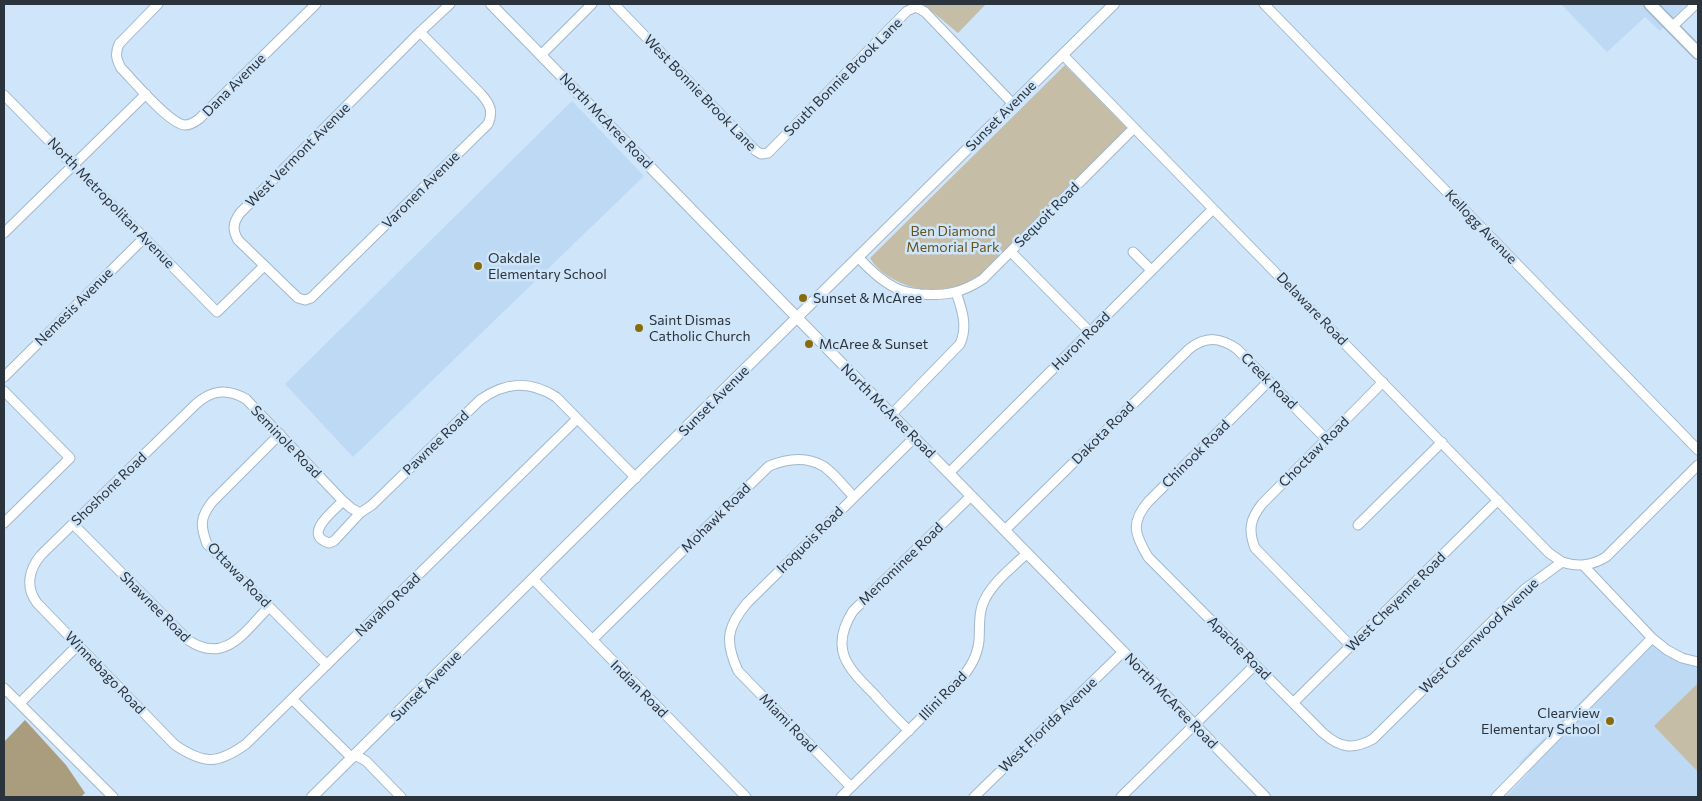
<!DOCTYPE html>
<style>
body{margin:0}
#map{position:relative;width:1702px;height:801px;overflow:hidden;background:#cee5fa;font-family:Commissioner,sans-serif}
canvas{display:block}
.frame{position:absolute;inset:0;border:5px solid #2b333c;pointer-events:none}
</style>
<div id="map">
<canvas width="1702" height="801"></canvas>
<div class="frame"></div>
</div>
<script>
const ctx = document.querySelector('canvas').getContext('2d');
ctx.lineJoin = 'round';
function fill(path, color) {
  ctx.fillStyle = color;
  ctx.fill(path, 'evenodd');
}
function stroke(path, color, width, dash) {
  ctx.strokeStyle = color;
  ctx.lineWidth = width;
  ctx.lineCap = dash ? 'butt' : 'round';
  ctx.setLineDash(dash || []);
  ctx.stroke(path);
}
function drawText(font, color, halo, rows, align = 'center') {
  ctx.font = font + ' Commissioner,sans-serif';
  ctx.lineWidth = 5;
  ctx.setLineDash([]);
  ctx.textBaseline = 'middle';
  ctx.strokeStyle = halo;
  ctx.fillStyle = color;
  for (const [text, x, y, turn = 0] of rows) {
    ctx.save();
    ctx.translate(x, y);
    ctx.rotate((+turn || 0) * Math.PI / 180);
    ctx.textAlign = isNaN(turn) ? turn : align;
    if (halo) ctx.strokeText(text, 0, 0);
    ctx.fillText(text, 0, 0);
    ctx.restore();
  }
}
const built = new Path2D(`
 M 1561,4 L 1687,4 L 1660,31 L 1645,17 L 1607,52 Z
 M 572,101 L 644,176 L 353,457 L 285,384 Z
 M 1643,639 L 1698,665 L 1698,683 L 1655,726 L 1698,772 L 1698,797 L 1505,797 L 1529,773 L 1519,763 Z`);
const green = new Path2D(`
 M 923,4 L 986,4 L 958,33 Z
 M 1065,65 L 1128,129 L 980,277 C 970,282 959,288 947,290 C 922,294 883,281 870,258 Z
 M 1698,683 L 1698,772 L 1654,726 Z`);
const forest = new Path2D(`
 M 25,720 L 66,765 L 85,793 L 81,797 L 4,797 L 4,742 Z`);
const minor = new Path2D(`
 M 158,4 L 119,44 C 115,53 116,59 121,68 C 133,80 169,124 185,125 C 190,125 195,122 199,119 L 316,4
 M 614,4 L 756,151 L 761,154 L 768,153 L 907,11 L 916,7 L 925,12 L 1013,104
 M 1264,4 L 1698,450
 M 1672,27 L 1696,4
 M 420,32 L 481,94 C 489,103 494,111 488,124 L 311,298 L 305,300 L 298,298 L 238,240 C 232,229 233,223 240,213 L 420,32 L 450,4
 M 541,55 L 592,4
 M 1063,55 L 1549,553 L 1562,562
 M 4,95 L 217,312 L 264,266
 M 4,233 L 146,94
 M 1011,252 L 1090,332
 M 1133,252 L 1151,270
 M 859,258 C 870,270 882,282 898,289 C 905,292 913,293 920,294 C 947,296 961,293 983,279 L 1134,128
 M 4,377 L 144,238
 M 1269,381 L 1148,502 C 1130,523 1135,535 1148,557 L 1323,733 C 1340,748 1353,750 1373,739 L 1525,589 L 1562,562 C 1578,567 1591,566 1606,557 L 1698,465
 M 4,391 L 70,458 L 4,523
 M 891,415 L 960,344 C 968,326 962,310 956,292
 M 280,434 L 212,502 C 200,518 200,525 207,544 L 327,665
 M 949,473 L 1213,209
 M 343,501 C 333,511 302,535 329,543 L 334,541 L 360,513 L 372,505 L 480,400 C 505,382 529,380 556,397 L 636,478
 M 360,513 L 351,508 L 343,501 L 246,399 C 227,388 212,390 196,404 L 41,555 C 29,569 25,587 37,603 L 175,745 C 205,765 218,764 246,744 L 577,419
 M 73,524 L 188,640 C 225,665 244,632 269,607
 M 1358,525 L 1442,442
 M 1005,530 L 1189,349 C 1206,336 1220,337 1237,349 L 1326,439
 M 1583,565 L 1652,638 L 1667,650 L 1682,658 L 1698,662
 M 533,579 L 746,797
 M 592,640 L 769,466 C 786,459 806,456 823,466 C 833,472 845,488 854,497
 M 1351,646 L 1255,548 C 1248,530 1250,519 1262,504 L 1383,382
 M 4,688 L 113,797
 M 292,699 L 352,758
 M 20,703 L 78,645
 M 1293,703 L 1498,500
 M 909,731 C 897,719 885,707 874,694 C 847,667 829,649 853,611 L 971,496
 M 355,755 L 366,761 L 401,797
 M 851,787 L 738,671 C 725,642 726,628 747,603 L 914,438
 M 841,797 L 960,680 C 970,668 977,657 979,641 C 980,627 978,612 985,599 C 994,581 1013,567 1027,553
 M 974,797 L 1123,652
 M 1121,797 L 1255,665
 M 1496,797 L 1652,638`);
const tertiary = new Path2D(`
 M 491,4 L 1265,797
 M 312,797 L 1114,4`);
const secondary = new Path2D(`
 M 1650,4 L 1698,53`);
const markers = [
 [478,266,5,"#886b0a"],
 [803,298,5,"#886b0a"],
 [639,328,5,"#886b0a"],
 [809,344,5,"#886b0a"],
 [1610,721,5,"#886b0a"]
];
const streetNames = [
 ["South Bonnie Brook Lane",843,77,-45],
 ["Dana Avenue",234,85,-45],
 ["West Bonnie Brook Lane",700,93,46],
 ["Sunset Avenue",1001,116,-45],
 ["North McAree Road",606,121,46],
 ["West Vermont Avenue",298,155,-45],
 ["Varonen Avenue",421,190,-45],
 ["North Metropolitan Avenue",111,203,46],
 ["Sequoit Road",1047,215,-45],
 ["Kellogg Avenue",1481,227,46],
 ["Nemesis Avenue",74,307,-45],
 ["Delaware Road",1312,309,46],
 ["Huron Road",1081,341,-45],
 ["Creek Road",1269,381,45],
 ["Sunset Avenue",714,401,-45],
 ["North McAree Road",888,411,45],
 ["Dakota Road",1103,433,-45],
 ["Seminole Road",286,442,46],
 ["Pawnee Road",436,443,-44],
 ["Choctaw Road",1314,452,-45],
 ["Chinook Road",1196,454,-45],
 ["Shoshone Road",109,489,-44],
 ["Mohawk Road",716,518,-45],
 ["Iroquois Road",810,540,-45],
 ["Menominee Road",901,564,-44],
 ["Ottawa Road",239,575,46],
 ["West Cheyenne Road",1396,602,-45],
 ["Navaho Road",388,605,-44],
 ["Shawnee Road",155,607,45],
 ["West Greenwood Avenue",1479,636,-44],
 ["Apache Road",1239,648,45],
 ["Winnebago Road",105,673,46],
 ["Sunset Avenue",426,686,-45],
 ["Indian Road",639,689,45],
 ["Illini Road",943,696,-46],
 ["North McAree Road",1171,701,46],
 ["Miami Road",788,723,46],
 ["West Florida Avenue",1048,725,-44]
];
const parkNames = [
 ["Ben Diamond",953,231],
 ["Memorial Park",953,247]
];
const poiNames = [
 ["Oakdale",488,258],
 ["Elementary School",488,274],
 ["Sunset & McAree",813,298],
 ["Saint Dismas",649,320],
 ["Catholic Church",649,336],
 ["McAree & Sunset",819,344],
 ["Clearview",1600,713,"right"],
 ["Elementary School",1600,729,"right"]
];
fill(built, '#bdd9f4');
fill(green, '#c6bda7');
fill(forest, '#aa9d7e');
stroke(minor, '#a2b7cb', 11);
stroke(tertiary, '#a2b7cb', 12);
stroke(secondary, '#a2b7cb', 14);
stroke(minor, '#fff', 9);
stroke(tertiary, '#fff', 10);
stroke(secondary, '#fff', 11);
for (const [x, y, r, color] of markers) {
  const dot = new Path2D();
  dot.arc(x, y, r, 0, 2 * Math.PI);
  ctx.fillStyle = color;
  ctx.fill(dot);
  stroke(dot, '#cee5fa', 2);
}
drawText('14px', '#2b333c', '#cee5fa', streetNames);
drawText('14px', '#67531c', '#cee5fa', parkNames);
drawText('14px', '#2b333c', '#cee5fa', poiNames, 'left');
</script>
